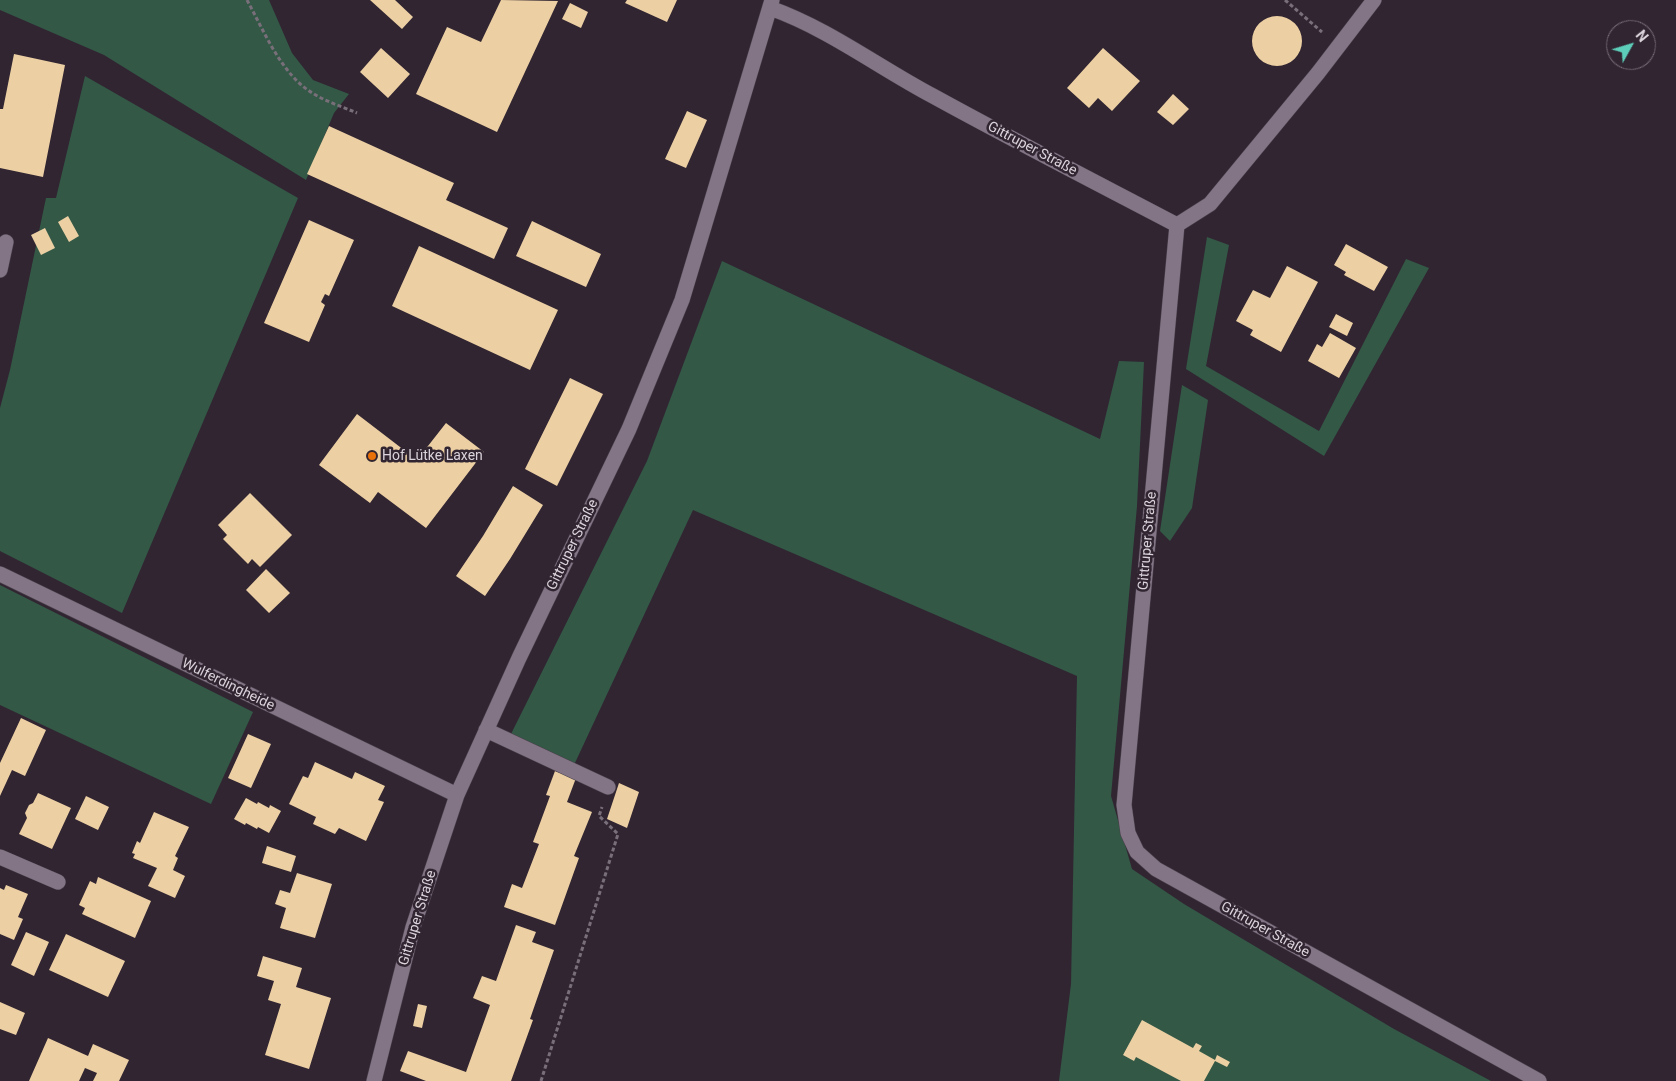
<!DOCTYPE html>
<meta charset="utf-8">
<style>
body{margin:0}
#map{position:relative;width:1676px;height:1081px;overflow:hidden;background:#312532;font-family:Roboto,sans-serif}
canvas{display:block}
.north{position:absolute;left:1606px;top:20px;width:50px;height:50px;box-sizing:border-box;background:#312532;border:1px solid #756b76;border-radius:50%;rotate:51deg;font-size:14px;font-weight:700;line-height:20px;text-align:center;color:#dad3db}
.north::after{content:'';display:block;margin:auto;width:18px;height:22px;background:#5dceb9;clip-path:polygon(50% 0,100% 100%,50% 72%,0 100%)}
</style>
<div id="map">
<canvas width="1676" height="1081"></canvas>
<div class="north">N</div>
</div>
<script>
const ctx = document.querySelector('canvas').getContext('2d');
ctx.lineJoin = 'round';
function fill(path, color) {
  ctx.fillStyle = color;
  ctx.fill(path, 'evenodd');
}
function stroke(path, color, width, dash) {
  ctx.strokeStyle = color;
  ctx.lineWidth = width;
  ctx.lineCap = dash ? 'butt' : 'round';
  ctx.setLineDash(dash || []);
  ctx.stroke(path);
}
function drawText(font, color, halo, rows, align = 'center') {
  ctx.font = font + ' Roboto,sans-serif';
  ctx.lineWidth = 5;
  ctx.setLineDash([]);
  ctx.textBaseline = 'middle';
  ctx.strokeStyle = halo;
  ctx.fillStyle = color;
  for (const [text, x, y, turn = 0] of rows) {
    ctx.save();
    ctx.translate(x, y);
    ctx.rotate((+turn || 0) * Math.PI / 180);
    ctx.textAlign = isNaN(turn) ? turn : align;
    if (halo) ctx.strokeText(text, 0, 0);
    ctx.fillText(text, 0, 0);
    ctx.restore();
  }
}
const green = new Path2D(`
 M 0,0 L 269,0 L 292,53 L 313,80 L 349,94 L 334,113 L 306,180 L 104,55 L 0,10 Z
 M 85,76 L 298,198 L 122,613 L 0,551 L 0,408 L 10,370 L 46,198 L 56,198 Z
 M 1207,237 L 1229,245 L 1206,366 L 1319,431 L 1406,259 L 1429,268 L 1324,456 L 1186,369 Z
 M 722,261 L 1100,439 L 1119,361 L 1144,362 L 1137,506 L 1111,796 L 1132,869 L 1184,904 L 1394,1029 L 1491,1081 L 1059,1081 L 1071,984 L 1077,676 L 693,510 L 574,765 L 511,734 L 647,461 Z
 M 1182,385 L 1208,400 L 1192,508 L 1170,541 L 1160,531 Z
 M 0,585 L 253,712 L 211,804 L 0,705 Z`);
const building = new Path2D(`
 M 370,0 L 395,0 L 413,17 L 402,29 Z
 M 501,0 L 558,1 L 497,132 L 416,94 L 447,27 L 481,42 Z
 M 627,0 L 677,0 L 667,22 L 625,3 Z
 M 570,3 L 588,12 L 581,28 L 562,19 Z
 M1252 41a25 25 0 1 1 50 0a25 25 0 1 1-50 0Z
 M 381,48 L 410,74 L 388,98 L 360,72 Z
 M 1103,48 L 1140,81 L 1112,111 L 1098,98 L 1089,108 L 1067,88 Z
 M 14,54 L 65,65 L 43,177 L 0,168 L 0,109 L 3,109 Z
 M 1173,94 L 1189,109 L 1173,125 L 1157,112 Z
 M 687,111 L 707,120 L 686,168 L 665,159 Z
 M 329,126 L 454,183 L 446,200 L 508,228 L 494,259 L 307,174 Z
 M 68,216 L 79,236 L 69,242 L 58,222 Z
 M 309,220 L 354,240 L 329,296 L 325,294 L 321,302 L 325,305 L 309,342 L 264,323 Z
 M 532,221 L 601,254 L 586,287 L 516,256 Z
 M 45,228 L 55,248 L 41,255 L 31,235 Z
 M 1346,244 L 1388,267 L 1374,291 L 1344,275 L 1346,272 L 1334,265 Z
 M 419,246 L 558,310 L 530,370 L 392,306 Z
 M 1287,266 L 1318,282 L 1281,352 L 1250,335 L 1253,330 L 1236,321 L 1253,290 L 1270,298 Z
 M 1336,314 L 1353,323 L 1347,336 L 1329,327 Z
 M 1330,333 L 1356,348 L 1339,378 L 1308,361 L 1317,344 L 1322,347 Z
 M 570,378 L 603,394 L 557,486 L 525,469 Z
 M 357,414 L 417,460 L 446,423 L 484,452 L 426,528 L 378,492 L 370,503 L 319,465 Z
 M 513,486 L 543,505 L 510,559 L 485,596 L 456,576 L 483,536 Z
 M 250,493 L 292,535 L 260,567 L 252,559 L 248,564 L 223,539 L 227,535 L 218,525 Z
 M 266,569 L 290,593 L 269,613 L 246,590 Z
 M 21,718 L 46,730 L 25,776 L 12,770 L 0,796 L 0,763 Z
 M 248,734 L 271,744 L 251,788 L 228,778 Z
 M 315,762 L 352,779 L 355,772 L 385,786 L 378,800 L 384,802 L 366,841 L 339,828 L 335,834 L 313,824 L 316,817 L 289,804 L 303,776 L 308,778 Z
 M 555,771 L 576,778 L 567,802 L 592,812 L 574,856 L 579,858 L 555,925 L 504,907 L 512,884 L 522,888 L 539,844 L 533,842 L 550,796 L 546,795 Z
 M 619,783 L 639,792 L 627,828 L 607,819 Z
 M 38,793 L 71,808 L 52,849 L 19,834 L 27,818 L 25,813 L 29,805 L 33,803 Z
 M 86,796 L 109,807 L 98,830 L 75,819 Z
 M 246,798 L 257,804 L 258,802 L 269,808 L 270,805 L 281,811 L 269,833 L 258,827 L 257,829 L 246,823 L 245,825 L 234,819 Z
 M 154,812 L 189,827 L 175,856 L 178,858 L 173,870 L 185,876 L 175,898 L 148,886 L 157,868 L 133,858 L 135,854 L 132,853 L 137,841 L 140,843 Z
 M 267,846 L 296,856 L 291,872 L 262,863 Z
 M 297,873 L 332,884 L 315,938 L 280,928 L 286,908 L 275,904 L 280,890 L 290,893 Z
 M 98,877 L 151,901 L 135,938 L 82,914 L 85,908 L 79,905 L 90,881 L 96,884 Z
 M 6,885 L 28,894 L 18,917 L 23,919 L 14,940 L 0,934 L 0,888 L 4,890 Z
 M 516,925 L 536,932 L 532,942 L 554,950 L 530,1019 L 533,1020 L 511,1081 L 426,1081 L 400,1071 L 408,1051 L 466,1072 L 490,1005 L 473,998 L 482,976 L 496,981 Z
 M 26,932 L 49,942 L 34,976 L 11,965 Z
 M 66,934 L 125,961 L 108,997 L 49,970 Z
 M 263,956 L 302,968 L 296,987 L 331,998 L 309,1069 L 265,1055 L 281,1004 L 268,1000 L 274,981 L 257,976 Z
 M 0,1002 L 25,1013 L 16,1035 L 0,1029 Z
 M 418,1004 L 427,1006 L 422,1028 L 413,1026 Z
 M 1142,1020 L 1193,1048 L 1196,1043 L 1202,1046 L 1199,1051 L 1215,1060 L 1217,1055 L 1230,1062 L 1227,1067 L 1215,1061 L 1204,1081 L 1181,1081 L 1136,1057 L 1134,1061 L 1123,1055 Z
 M 48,1038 L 88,1056 L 93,1044 L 129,1060 L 119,1081 L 93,1081 L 97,1073 L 85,1068 L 79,1081 L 29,1081 Z`);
const path = new Path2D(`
 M 247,0 C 264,31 282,76 314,94 C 327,102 343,107 357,113
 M 1285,0 L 1322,32
 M 541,1081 L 618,834 L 599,816 L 602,807`);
const minor = new Path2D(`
 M 770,8 C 829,29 878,67 933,96 C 1013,140 1095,182 1177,225 L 1124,805 L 1128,833 L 1137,852 L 1156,869 L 1539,1081
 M 1177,225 L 1210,204 L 1318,73 L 1374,0
 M 0,270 L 6,242
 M 0,574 L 457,795
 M 486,730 L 608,787
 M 0,857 L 58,882
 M 374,1081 L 413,927 L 457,795 L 519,658 L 629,429 L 682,300 L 772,0`);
const markers = [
 [372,456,5,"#e8710a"]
];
const streetNames = [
 ["Gittruper Straße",1032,149,28],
 ["Gittruper Straße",1148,541,-85],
 ["Gittruper Straße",573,545,-64],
 ["Wulferdingheide",228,685,26],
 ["Gittruper Straße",418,918,-73],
 ["Gittruper Straße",1265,930,29]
];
const poiNames = [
 ["Hof Lütke Laxen",382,456]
];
fill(green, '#335846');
fill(building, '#ecd0a3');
stroke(minor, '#4a414c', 16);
stroke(path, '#796f7a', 3, [4, 2.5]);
stroke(minor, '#837585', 15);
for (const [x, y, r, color] of markers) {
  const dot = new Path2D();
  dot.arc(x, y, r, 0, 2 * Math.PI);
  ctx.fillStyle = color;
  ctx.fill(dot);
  stroke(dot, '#312532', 2);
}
drawText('14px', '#dad3db', '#312532', streetNames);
drawText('14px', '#dad3db', '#312532', poiNames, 'left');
</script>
